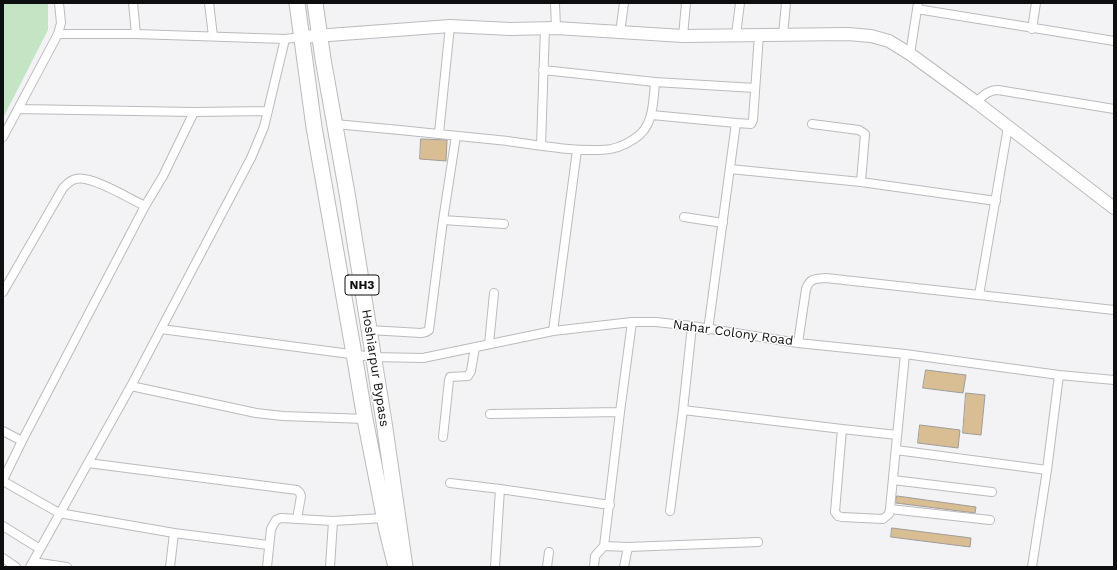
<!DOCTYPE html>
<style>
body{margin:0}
#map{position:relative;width:1117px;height:570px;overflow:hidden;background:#f3f3f6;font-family:"Work Sans",sans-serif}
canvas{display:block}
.frame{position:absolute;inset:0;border:4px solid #0d0e0f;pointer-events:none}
</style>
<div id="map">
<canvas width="1117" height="570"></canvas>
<div class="frame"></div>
</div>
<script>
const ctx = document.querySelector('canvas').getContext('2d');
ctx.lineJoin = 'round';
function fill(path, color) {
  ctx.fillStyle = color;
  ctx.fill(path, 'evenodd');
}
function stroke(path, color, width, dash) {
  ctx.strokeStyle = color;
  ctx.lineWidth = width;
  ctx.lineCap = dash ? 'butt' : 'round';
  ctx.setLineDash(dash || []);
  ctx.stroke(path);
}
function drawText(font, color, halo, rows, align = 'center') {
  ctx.font = font + ' "Work Sans",sans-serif';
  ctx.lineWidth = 3;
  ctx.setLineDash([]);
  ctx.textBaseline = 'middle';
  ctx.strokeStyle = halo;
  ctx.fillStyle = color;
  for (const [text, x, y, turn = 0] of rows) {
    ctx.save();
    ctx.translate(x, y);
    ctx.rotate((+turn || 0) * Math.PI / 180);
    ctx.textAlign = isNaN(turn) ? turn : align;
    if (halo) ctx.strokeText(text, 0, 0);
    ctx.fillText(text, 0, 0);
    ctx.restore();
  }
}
const green = new Path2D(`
 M 3,3 L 48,3 L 48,30 L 3,118 Z`);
const building = new Path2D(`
 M 421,139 L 447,140 L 446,161 L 420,159 Z
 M 926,370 L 966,375 L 963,393 L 923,388 Z
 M 966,393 L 985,395 L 981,435 L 963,433 Z
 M 920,425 L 960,430 L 958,448 L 918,443 Z
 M 897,496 L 976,507 L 975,513 L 896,503 Z
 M 892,528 L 971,538 L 970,547 L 891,537 Z`);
const street = new Path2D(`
 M 133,3 L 136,34
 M 209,3 L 213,36
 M 555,3 L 556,28
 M 917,9 L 1114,41
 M 1032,29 L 1036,3
 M 620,33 L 624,3
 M 58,34 L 136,34 L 285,39 L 302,37
 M 736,35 L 740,3
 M 783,35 L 786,3
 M 683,36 L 686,3
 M 910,54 L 918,3
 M 543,70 L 655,82 L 755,88
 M 976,102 C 983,96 988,90 998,90 L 1114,109
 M 194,112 L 268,111
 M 652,115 L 736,123
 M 335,124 C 392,129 449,135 507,141 C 537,145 569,151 600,150 C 612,150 624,146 634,139 C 654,127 653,103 655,82
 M 812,124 L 859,130 L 865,134 L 861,182
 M 439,133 L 450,26
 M 3,137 L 58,34 L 61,23 L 59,3
 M 541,145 L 545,28
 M 730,169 L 861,182 L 996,201
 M 684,217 L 723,223
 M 443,220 L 504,224
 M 3,292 L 63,188 C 67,184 70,180 76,179 C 91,175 130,199 145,206
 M 979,295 L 1008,127
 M 161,329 L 373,357 L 423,358 L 553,331 L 632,322 L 656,322 L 692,326 L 798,343 L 905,354 L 1059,375 L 1114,380
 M 369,330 L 421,333 L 426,332 L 429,330 L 443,220 L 456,136
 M 708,330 L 736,123 L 751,124 L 753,120 L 759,35
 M 553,331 L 577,150
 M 798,343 L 806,289 C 810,278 815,279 826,278 L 1114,310
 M 489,344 L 494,293
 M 131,386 L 256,413 L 283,416 L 365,419
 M 683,410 L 842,429 L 835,512 L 838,516 L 842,517 L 883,519 L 889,514 L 890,509 L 905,354
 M 490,414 L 620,412
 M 842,429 L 897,435
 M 3,431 L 22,441
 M 443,437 L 449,380 L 450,377 L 468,376 L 471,371 L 475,347
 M 896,450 L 1047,470 L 1059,375
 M 88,463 L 297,490 L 300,493 L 301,496 L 297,519
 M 3,480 L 22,441 L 145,206 L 163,176 L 194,112 L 18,109
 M 893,480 L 992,492
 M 3,481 L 59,513 L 174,533 L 268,545
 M 450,483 L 500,489
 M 890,509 L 990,520
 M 670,511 L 683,410 L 692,326
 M 3,526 L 40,549
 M 604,546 L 628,547 L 758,542
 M 3,558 L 16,567
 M 33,562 L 67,567
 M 30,567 L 131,386 L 251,158 L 264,127 L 285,39
 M 170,567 L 174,533
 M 267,567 L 271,529 L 276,520 L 281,518 L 333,521 L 384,518
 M 330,567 L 333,521
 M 495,567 L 500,489 L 610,505
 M 547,567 L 549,552
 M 594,567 L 595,556 L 604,546 L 620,412 L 632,322
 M 624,567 L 628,547
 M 1032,567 L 1047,470`);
const secondary = new Path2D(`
 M 302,37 L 450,26 L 510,29 L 556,28 L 683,36 L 848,34 L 871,36 L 889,41 L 910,54 L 976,102 L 1114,208`);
const highway = new Path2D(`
 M 297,3 L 314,127 L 354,354 L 365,419 L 387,531 L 396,567
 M 315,3 L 323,59 L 347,193 L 384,422 L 405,567`);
const shields = [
 [362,285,34]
];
const shieldNames = [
 ["NH3",362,285]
];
const streetNames = [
 ["Nahar Colony Road",733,333,8],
 ["Hoshiarpur Bypass",375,368,81]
];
fill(green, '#c3e5c4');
fill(building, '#d9bd93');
stroke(building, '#9e9c9a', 1);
stroke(street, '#bbbbbe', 10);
stroke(secondary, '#bbbbbe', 14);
stroke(highway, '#bbbbbe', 17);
stroke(street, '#fff', 8);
stroke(secondary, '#fff', 12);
stroke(highway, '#fff', 15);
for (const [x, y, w] of shields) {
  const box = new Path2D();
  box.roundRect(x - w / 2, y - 10, w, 20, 3);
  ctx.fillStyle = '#fff';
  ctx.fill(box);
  stroke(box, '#0d0e0f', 1);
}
drawText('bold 12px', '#0d0e0f', null, shieldNames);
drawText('13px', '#0d0e0f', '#fff', streetNames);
</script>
